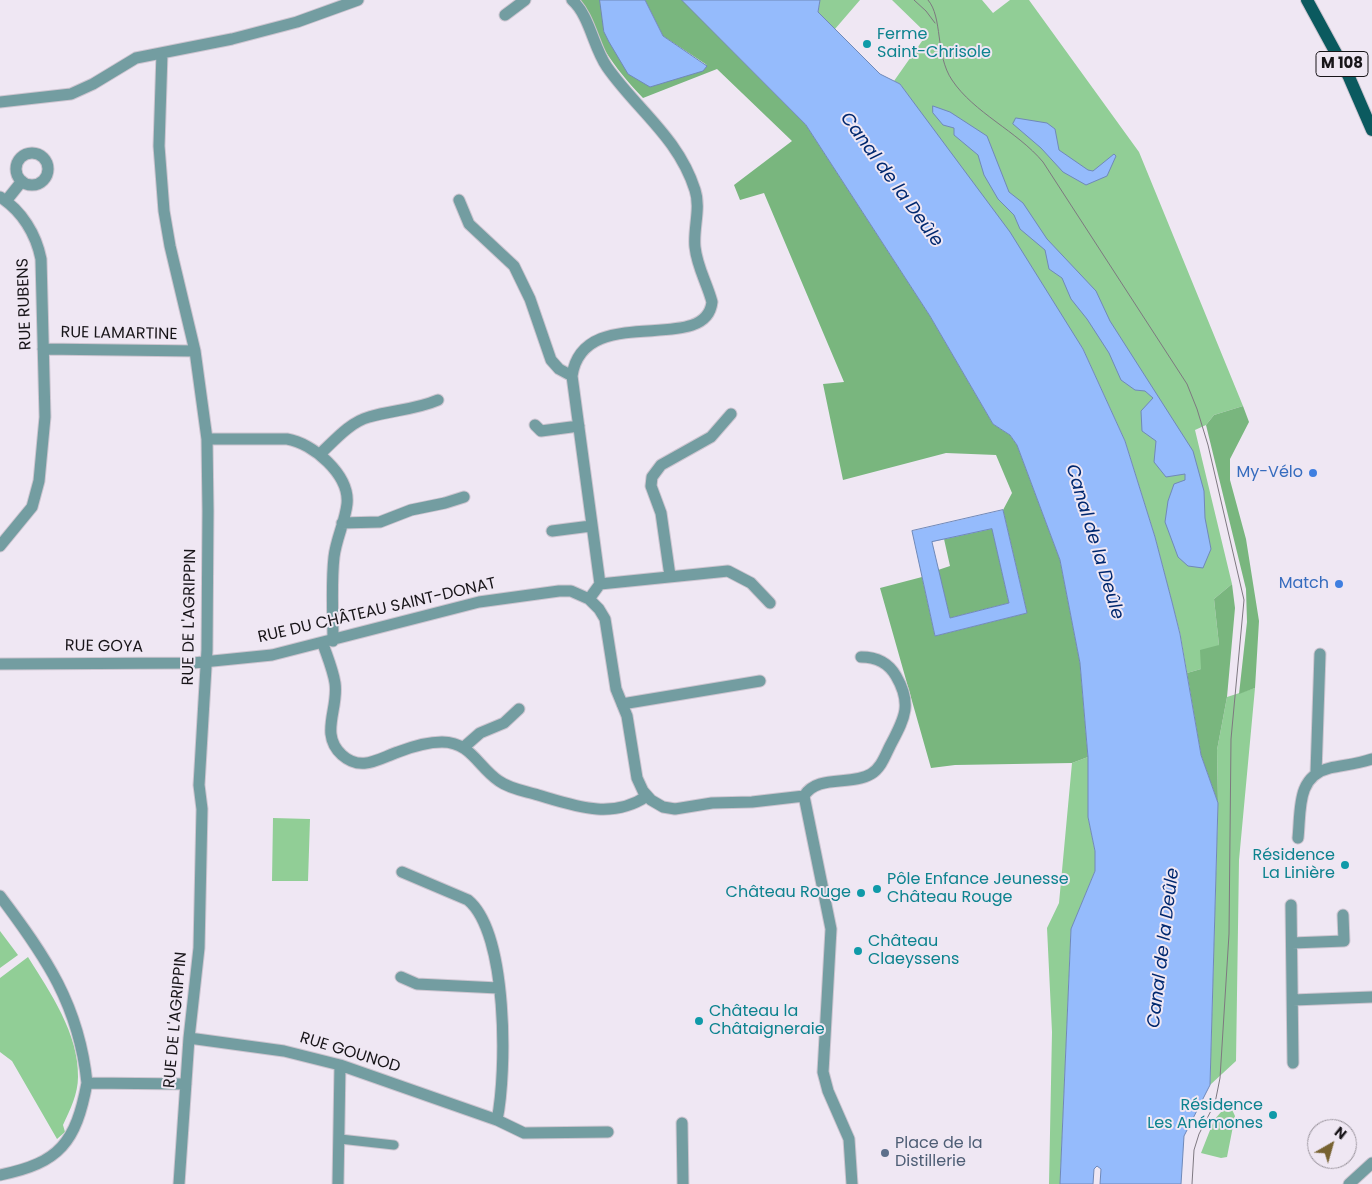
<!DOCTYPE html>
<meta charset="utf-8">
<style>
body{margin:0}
#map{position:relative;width:1372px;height:1184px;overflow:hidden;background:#efe7f3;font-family:Poppins,sans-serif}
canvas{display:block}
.north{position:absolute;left:1307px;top:1119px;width:50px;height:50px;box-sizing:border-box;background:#efe7f3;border:1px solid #99939c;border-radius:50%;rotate:38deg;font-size:14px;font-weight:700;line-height:20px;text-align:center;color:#181519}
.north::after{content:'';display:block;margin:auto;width:18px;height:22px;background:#776231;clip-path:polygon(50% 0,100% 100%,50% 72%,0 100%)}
</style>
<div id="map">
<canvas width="1372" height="1184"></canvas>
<div class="north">N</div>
</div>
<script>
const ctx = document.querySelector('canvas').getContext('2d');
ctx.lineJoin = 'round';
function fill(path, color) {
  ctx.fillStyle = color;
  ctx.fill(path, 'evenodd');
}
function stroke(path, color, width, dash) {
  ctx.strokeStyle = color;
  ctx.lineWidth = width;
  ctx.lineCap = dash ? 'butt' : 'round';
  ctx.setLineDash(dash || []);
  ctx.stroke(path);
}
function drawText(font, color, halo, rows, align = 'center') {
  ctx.font = font + ' Poppins,sans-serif';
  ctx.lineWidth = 4;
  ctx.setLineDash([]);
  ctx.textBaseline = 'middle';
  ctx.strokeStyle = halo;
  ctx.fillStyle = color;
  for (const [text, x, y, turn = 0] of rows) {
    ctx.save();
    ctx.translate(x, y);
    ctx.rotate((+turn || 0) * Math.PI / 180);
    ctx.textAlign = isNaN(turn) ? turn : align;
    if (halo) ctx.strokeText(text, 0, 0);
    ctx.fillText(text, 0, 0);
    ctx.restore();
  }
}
const green = new Path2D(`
 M 820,0 L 860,0 L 835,29 L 818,12 Z
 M 892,0 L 982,0 L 993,13 L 1010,0 L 1029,0 L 1139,152 L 1243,406 L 1214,415 L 1206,425 L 1195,430 L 1232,584 L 1214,599 L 1219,645 L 1201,669 L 1187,673 L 1180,633 L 1155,537 L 1125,441 L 1083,349 L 900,84 L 894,81 L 927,34 Z
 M 1255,688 L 1239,860 L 1236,1061 L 1210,1085 L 1218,803 L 1217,750 L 1227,697 Z
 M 1088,757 L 1088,817 L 1095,851 L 1095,871 L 1071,930 L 1060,1184 L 1049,1184 L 1052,1032 L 1047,928 L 1059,903 L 1072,763 Z
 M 273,818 L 310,819 L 308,881 L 272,881 Z
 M 0,931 L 18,955 L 0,968 Z
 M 28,957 C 50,992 79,1034 78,1077 C 78,1094 70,1110 63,1125 L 65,1132 L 57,1139 L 12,1061 L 0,1052 L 0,978 Z
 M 1229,1103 L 1235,1116 L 1227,1157 L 1221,1158 L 1201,1153 L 1214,1120 Z`);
const forest = new Path2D(`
 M 577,0 L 600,0 L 604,32 L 707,65 L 663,36 L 645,0 L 682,0 L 806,125 L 930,316 L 993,424 L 1010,435 L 1017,445 L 1060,560 L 1080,663 L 1088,757 L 1072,763 L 955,765 L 931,768 L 880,588 L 922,577 L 935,636 L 1027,613 L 1003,510 L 1012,493 L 996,455 L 946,453 L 843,480 L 823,384 L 844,382 L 764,193 L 740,200 L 734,185 L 792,141 L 717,69 L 643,98 C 612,66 597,40 577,0 Z
 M 1243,406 L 1249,422 L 1230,459 L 1230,480 L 1246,539 L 1259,621 L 1255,688 L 1239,694 L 1247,622 L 1246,589 L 1206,425 L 1214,415 Z
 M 992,528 L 1009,603 L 950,618 L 938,570 L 950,566 L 944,539 Z
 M 1232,584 L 1235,608 L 1227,697 L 1217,750 L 1218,803 L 1201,755 L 1187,673 L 1201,669 L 1200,650 L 1219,645 L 1214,599 Z`);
const water = new Path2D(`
 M 600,0 L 645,0 L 663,36 L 707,66 L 703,71 L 650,87 L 628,74 L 609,42 L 604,32 Z
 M 682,0 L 820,0 L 818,12 L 880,74 L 900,84 L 1010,232 L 1083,349 L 1125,441 L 1155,537 L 1172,602 L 1180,634 L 1201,755 L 1218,803 L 1210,1085 L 1184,1136 L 1181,1184 L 1100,1184 L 1101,1169 L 1097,1166 L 1094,1169 L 1093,1184 L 1060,1184 L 1071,929 L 1095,871 L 1095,851 L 1088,817 L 1088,757 L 1080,663 L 1060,560 L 1017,445 L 1010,435 L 993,424 L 930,316 L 806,125 Z
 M 933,106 L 950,112 L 987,136 L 1009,192 L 1023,203 L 1047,239 L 1096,291 L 1110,321 L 1193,451 L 1204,491 L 1205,518 L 1211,549 L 1203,568 L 1188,566 L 1178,557 L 1165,522 L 1168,501 L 1174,484 L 1185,480 L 1185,474 L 1166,477 L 1154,462 L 1156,441 L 1142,431 L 1141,411 L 1153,398 L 1145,391 L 1135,390 L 1121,380 L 1109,353 L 1087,319 L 1071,299 L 1062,278 L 1049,269 L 1045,250 L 1020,229 L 1014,215 L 998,199 L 984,175 L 978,155 L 954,135 L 954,128 L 943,125 L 933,113 Z
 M 1016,118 L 1047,123 L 1055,129 L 1059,150 L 1088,170 L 1093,171 L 1114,154 L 1116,156 L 1107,176 L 1086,185 L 1063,172 L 1041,148 L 1013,124 Z
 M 1003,510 L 1027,613 L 935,636 L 912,531 ZM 992,529 L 1009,603 L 950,618 L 932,542 Z`);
const pedestrian = new Path2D(`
 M 340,1139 L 394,1145`);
const minor = new Path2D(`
 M 572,0 C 590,16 593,47 607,67 C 637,110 678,137 695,190 C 701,208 693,229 695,247 C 697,267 707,283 712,302 C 706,357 583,300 572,376 L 600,584
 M 505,15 L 525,0
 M 162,53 L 159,146 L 164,211 L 170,246 L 195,351 L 207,439 L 208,511 L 207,650 L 199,785 L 202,809 L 199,948 L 189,1038 L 179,1184
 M 0,102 L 71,94 L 93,84 L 136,58 L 232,39 L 297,22 L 358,0
 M16 169a16 16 0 1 1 32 0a16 16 0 1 1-32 0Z
 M 0,197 C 22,211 36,234 41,259 L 45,417 L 39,481 L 32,507 L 0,546
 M 459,200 L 469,224 L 514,266 L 530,299 L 551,360 L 559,369 L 572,376
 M 6,201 L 22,181
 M 43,349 L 195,351
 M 535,425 L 541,431 L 579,426
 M 207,439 L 287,439 C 313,443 350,475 347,504 C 345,522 336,539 334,557 C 331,584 333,613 333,641
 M 320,454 C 334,441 350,422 369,417 C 392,410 415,410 438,400
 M 342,523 L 380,522 L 411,510 L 445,503 L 464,497
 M 552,531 L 591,526
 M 670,576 L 661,513 L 651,486 L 652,477 L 661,465 L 711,437 L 731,414
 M 589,599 L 600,584 L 728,571 L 751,583 L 770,603
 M 323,644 C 327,656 333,670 335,683 C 339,709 319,734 342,755 C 361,772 378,759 398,752 C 411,747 428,742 442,742 C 471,742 478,767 499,781 C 510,789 525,791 538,795 C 575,806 612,820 647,796
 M 0,664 L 193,663 L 272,655 L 479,602 L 559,591 L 571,591 L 589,599 L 599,609 L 605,619 L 616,689 L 627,716 L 637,778 L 643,791 L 651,800 L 663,807 L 675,809 L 712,803 L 752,802 L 804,796
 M 622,704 L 760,681
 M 464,747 L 480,733 L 504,723 L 519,709
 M 1316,773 L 1320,654
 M 804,796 L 831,929 L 823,1072 L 828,1091 L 849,1139 L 852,1184
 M 804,796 C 817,774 851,786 871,774 C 881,768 885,756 890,746 C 904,719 913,705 896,676 C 888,662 875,657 861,657
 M 1298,838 C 1301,810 1296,776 1330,768 C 1344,765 1358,764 1372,759
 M 402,872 L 468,900 C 508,933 507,1072 497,1120
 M 0,896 C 46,957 79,1005 87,1083 L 186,1084
 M 1291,905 L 1293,1063
 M 1292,943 L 1344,941 L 1343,915
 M 401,977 L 417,984 L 498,988
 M 1293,1000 L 1372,997
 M 189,1038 L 284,1051 L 340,1065 L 497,1120 L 524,1133 L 608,1132
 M 682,1123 L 683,1184
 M 0,1175 C 60,1163 76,1142 87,1083
 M 338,1184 L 340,1065
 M 1349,1184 L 1372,1163`);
const primary = new Path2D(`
 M 1307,0 L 1349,77 L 1372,130`);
const tram = new Path2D(`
 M 914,0 L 926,11 L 935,23
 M 928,0 C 943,17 935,55 952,80 C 974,113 1017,131 1043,162 L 1187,384 L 1197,409 L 1208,445 L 1244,600 L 1231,739 L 1229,934 L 1220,1078 L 1215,1103 L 1199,1134 L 1194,1150 L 1192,1184`);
const markers = [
 [867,44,5,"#0f9aa8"],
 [1313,473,5,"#3f7fe0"],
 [1339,584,5,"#3f7fe0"],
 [1345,865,5,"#0f9aa8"],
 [877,889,5,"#0f9aa8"],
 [861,893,5,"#0f9aa8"],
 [858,951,5,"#0f9aa8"],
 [699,1021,5,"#0f9aa8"],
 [1273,1115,5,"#0f9aa8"],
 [885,1153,5,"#5c6f8a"]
];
const shields = [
 [1342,64,52]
];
const shieldNames = [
 ["M 108",1342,64]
];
const cultureNames = [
 ["Ferme",877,35],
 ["Saint-Chrisole",877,53],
 ["Résidence",1335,856,"right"],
 ["La Linière",1335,874,"right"],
 ["Pôle Enfance Jeunesse",887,880],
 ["Château Rouge",887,898],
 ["Château Rouge",851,893,"right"],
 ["Château",868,942],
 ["Claeyssens",868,960],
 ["Château la",709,1012],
 ["Châtaigneraie",709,1030],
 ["Résidence",1263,1106,"right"],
 ["Les Anémones",1263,1124,"right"]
];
const streetNames = [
 ["RUE RUBENS",25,304,-92],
 ["RUE LAMARTINE",119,334,1],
 ["RUE DU CHÂTEAU SAINT-DONAT",377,611,-13],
 ["RUE DE L'AGRIPPIN",190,617,-89],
 ["RUE GOYA",104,647,1],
 ["RUE DE L'AGRIPPIN",176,1020,-85],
 ["RUE GOUNOD",350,1053,17]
];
const shopNames = [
 ["My-Vélo",1303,473],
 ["Match",1329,584]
];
const serviceNames = [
 ["Place de la",895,1144],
 ["Distillerie",895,1162]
];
const waterNames = [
 ["Canal de la Deûle",891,180,54],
 ["Canal de la Deûle",1094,542,73],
 ["Canal de la Deûle",1164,948,-83]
];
fill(green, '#91ce96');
fill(forest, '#79b67e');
fill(water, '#95bbfc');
stroke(water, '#7089b8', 1);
stroke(pedestrian, '#cdc5d0', 11);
stroke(minor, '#cdc5d0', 13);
stroke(primary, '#cdc5d0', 14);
stroke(pedestrian, '#739da1', 9);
stroke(minor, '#739da1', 11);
stroke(primary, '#0b5a5f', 12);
stroke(tram, '#7e7880', 1);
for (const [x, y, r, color] of markers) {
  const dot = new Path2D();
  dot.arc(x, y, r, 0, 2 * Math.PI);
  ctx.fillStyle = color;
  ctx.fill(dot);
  stroke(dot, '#efe7f3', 2);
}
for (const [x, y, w] of shields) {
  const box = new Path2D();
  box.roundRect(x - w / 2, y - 12.5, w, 25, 4);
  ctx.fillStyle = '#efe7f3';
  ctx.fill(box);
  stroke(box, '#181519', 1);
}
drawText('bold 15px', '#181519', null, shieldNames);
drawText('16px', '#0d838f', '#efe7f3', cultureNames, 'left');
drawText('16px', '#181519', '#efe7f3', streetNames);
drawText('16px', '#366cbe', '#efe7f3', shopNames, 'right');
drawText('16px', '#4e5e75', '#efe7f3', serviceNames, 'left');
drawText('italic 18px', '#00286f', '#efe7f3', waterNames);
</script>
